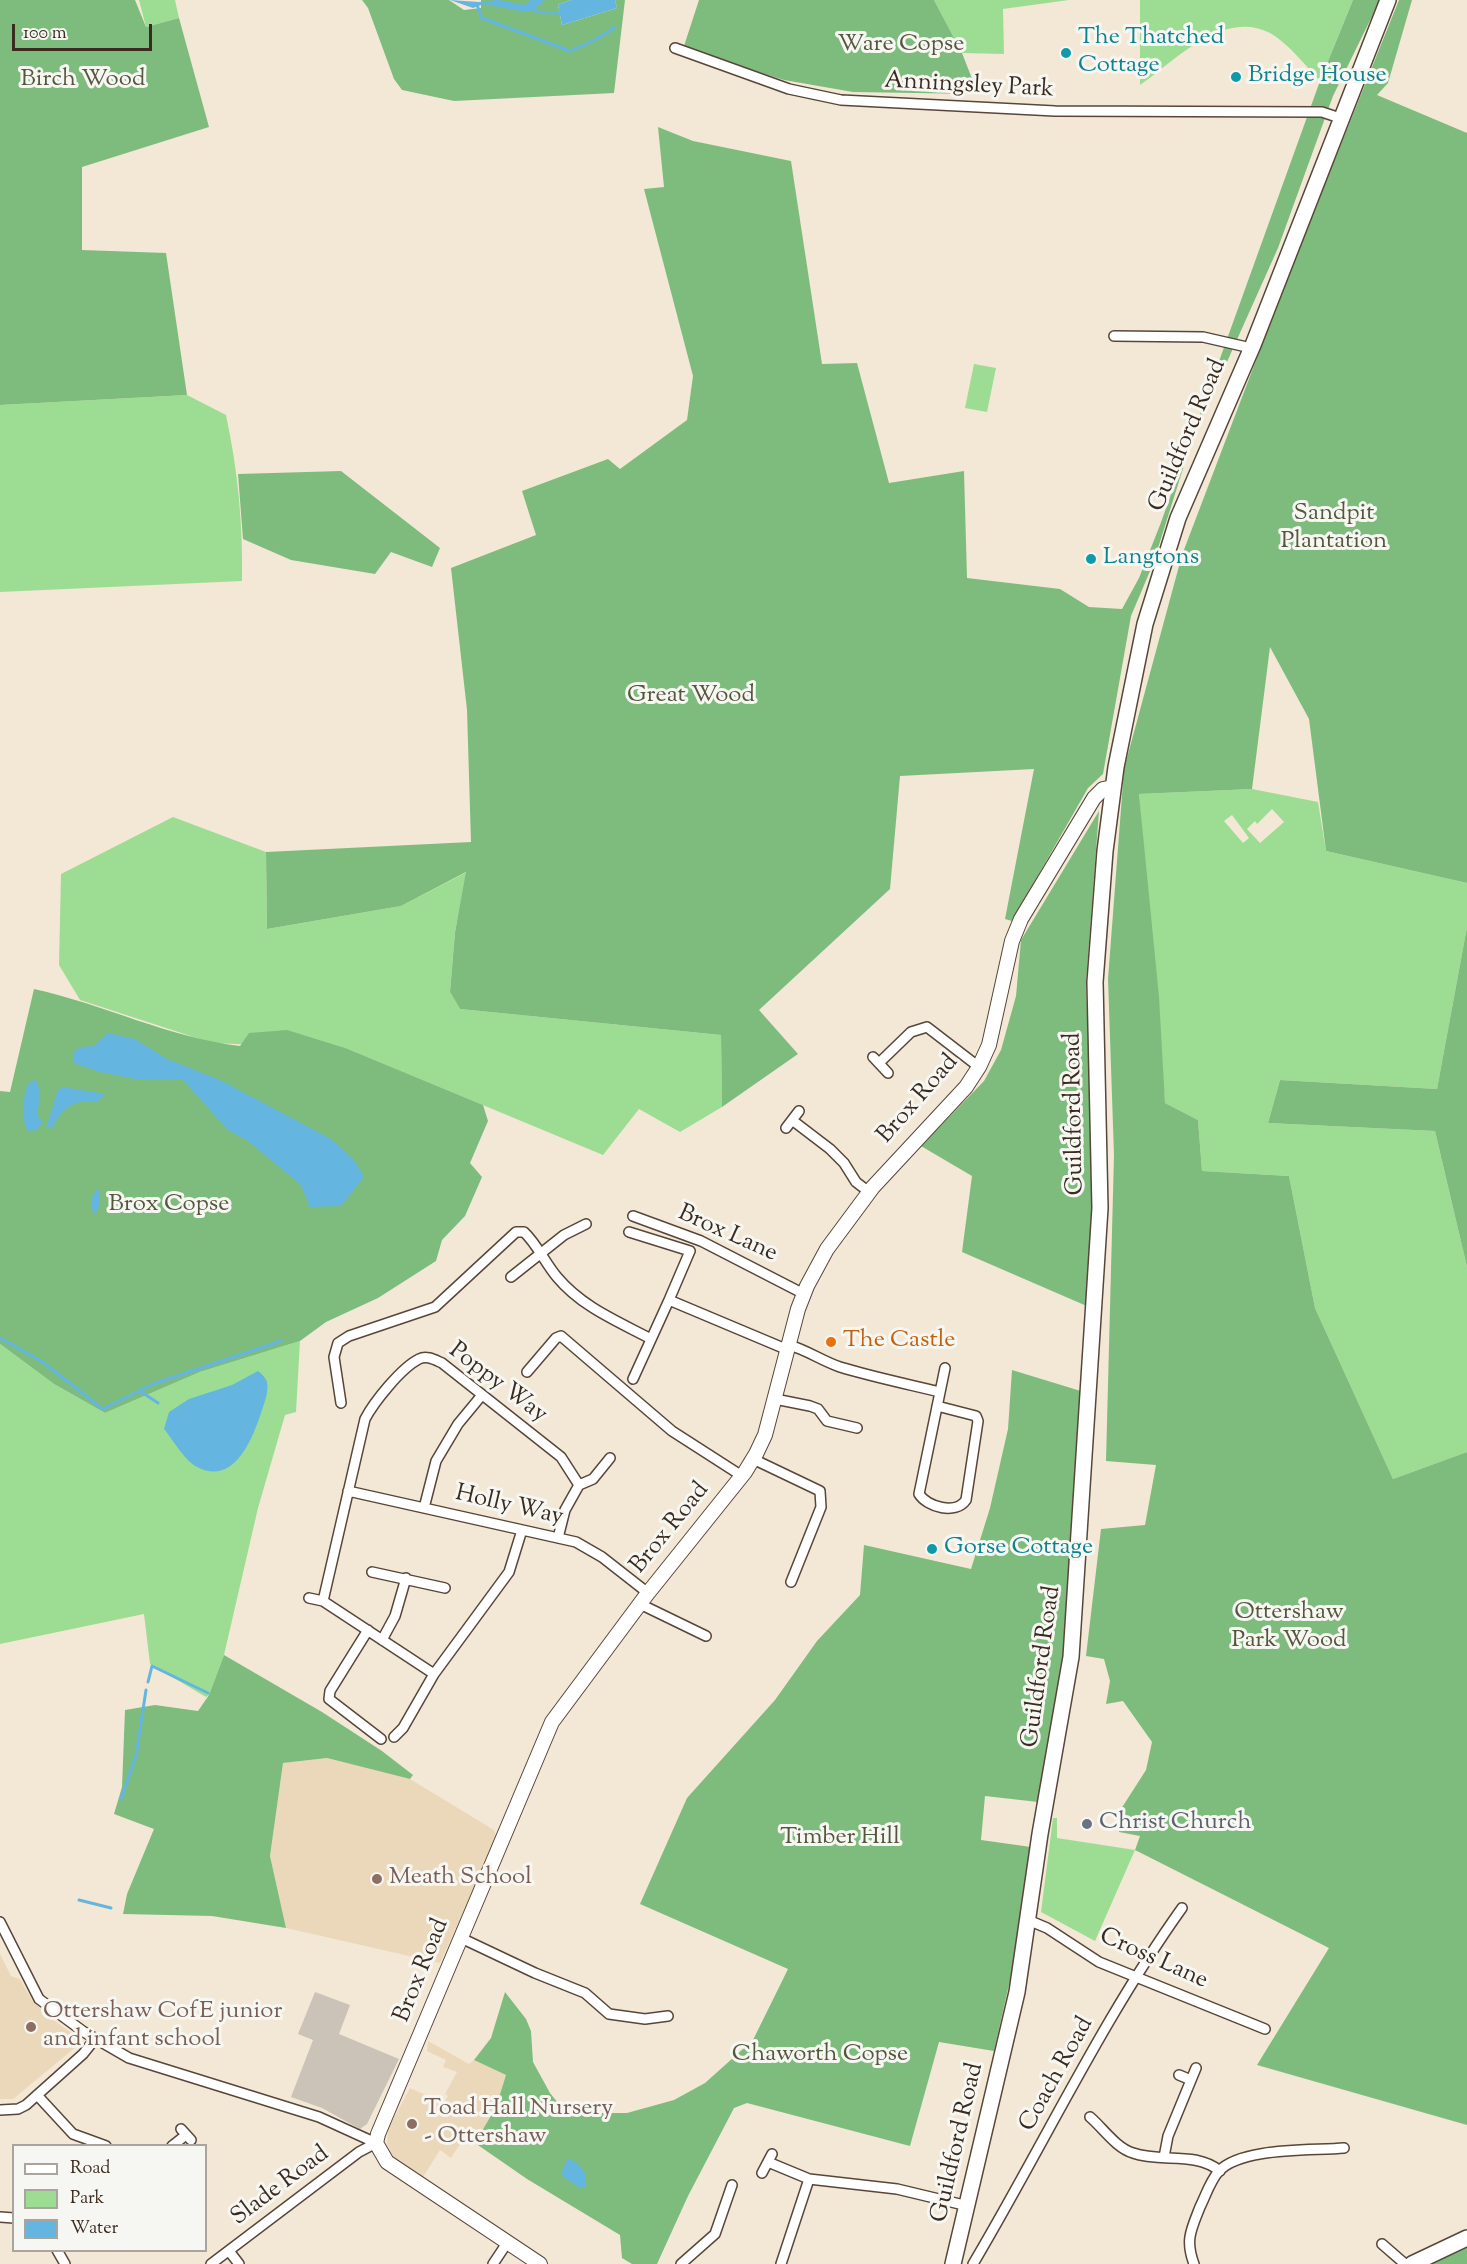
<!DOCTYPE html>
<style>
body{margin:0}
#map{position:relative;width:1467px;height:2264px;overflow:hidden;background:#f3e8d5;font-family:"Sorts Mill Goudy",serif}
canvas{display:block}
.legend{position:absolute;left:12px;top:2144px;width:195px;height:108px;box-sizing:border-box;background:#f6f6f2;border:2px solid #aba49d;margin:0;padding:8px 10px;list-style:none;font-size:18px;color:#3b2a1e}
.legend li{display:flex;align-items:center;gap:12px;height:30px}
.legend b{width:30px;border:2px solid #aba49d}
.scale{position:absolute;left:12px;top:24px;width:140px;height:27px;box-sizing:border-box;border:3px solid #3b2a1e;border-top:0;padding-left:8px;font-size:18px;line-height:21px;white-space:nowrap;color:#3b2a1e;-webkit-text-stroke:4px #f6f6f2;paint-order:stroke}
</style>
<div id="map">
<canvas width="1467" height="2264"></canvas>
<ul class="legend">
<li><b style="height:8px;background:#fff"></b>Road</li>
<li><b style="height:16px;background:#9ddd93"></b>Park</li>
<li><b style="height:16px;background:#64b6e0"></b>Water</li>
</ul>
<div class="scale">100 m</div>
</div>
<script>
const ctx = document.querySelector('canvas').getContext('2d');
ctx.lineJoin = 'round';
function fill(path, color) {
  ctx.fillStyle = color;
  ctx.fill(path, 'evenodd');
}
function stroke(path, color, width, dash) {
  ctx.strokeStyle = color;
  ctx.lineWidth = width;
  ctx.lineCap = dash ? 'butt' : 'round';
  ctx.setLineDash(dash || []);
  ctx.stroke(path);
}
function drawText(font, color, halo, rows, align = 'center') {
  ctx.font = font + ' "Sorts Mill Goudy",serif';
  ctx.lineWidth = 6;
  ctx.setLineDash([]);
  ctx.textBaseline = 'middle';
  ctx.strokeStyle = halo;
  ctx.fillStyle = color;
  for (const [text, x, y, turn = 0] of rows) {
    ctx.save();
    ctx.translate(x, y);
    ctx.rotate((+turn || 0) * Math.PI / 180);
    ctx.textAlign = isNaN(turn) ? turn : align;
    if (halo) ctx.strokeText(text, 0, 0);
    ctx.fillText(text, 0, 0);
    ctx.restore();
  }
}
const built = new Path2D(`
 M 327,1758 L 410,1779 L 494,1830 L 497,1838 L 440,1963 L 286,1928 L 270,1856 L 283,1763 Z
 M 0,1954 L 11,1976 L 20,1979 L 32,2000 L 49,2017 L 76,2036 L 77,2046 L 13,2099 L 0,2099 Z
 M 428,2041 L 469,2064 L 474,2060 L 506,2075 L 496,2107 L 475,2143 L 465,2136 L 451,2158 L 440,2150 L 423,2177 L 393,2156 L 387,2144 L 388,2129 L 410,2088 L 444,2103 L 448,2096 L 445,2094 L 457,2072 L 443,2067 L 446,2060 L 427,2051 Z`);
const industrial = new Path2D(`
 M 315,1992 L 350,2005 L 339,2034 L 399,2059 L 367,2124 L 360,2129 L 322,2108 L 291,2097 L 313,2040 L 298,2034 Z`);
const green = new Path2D(`
 M 139,0 L 175,0 L 179,18 L 146,27 Z
 M 934,0 L 1069,0 L 1003,9 L 1004,54 L 962,53 Z
 M 1140,0 L 1353,0 L 1320,81 C 1305,65 1289,44 1270,33 C 1223,9 1176,60 1140,85 Z
 M 974,364 L 996,368 L 987,412 L 965,408 Z
 M 187,395 L 226,415 C 238,472 243,523 242,581 L 0,592 L 0,405 Z
 M 1252,789 L 1318,802 L 1326,851 L 1467,883 L 1467,927 L 1437,1089 L 1280,1080 L 1268,1123 L 1435,1131 L 1467,1267 L 1467,1452 L 1393,1479 L 1315,1308 L 1289,1176 L 1202,1171 L 1198,1120 L 1165,1103 L 1139,794 ZM 1272,809 L 1284,822 L 1260,843 L 1247,829 L 1255,821 L 1257,824 ZM 1232,815 L 1249,838 L 1243,843 L 1224,821 Z
 M 173,817 L 266,852 L 267,929 L 401,906 L 467,872 L 455,931 L 450,992 L 460,1009 L 721,1035 L 722,1107 L 680,1132 L 639,1109 L 603,1155 L 348,1049 L 212,1043 L 80,1000 L 59,965 L 61,874 Z
 M 300,1341 L 296,1412 L 285,1415 L 258,1508 L 224,1655 L 209,1695 L 206,1697 L 150,1664 L 144,1614 L 0,1644 L 0,1344 L 54,1384 L 105,1413 L 200,1372 Z
 M 1053,1818 L 1057,1818 L 1057,1838 L 1135,1850 L 1095,1941 L 1041,1912 Z`);
const forest = new Path2D(`
 M 0,0 L 135,0 L 146,27 L 179,18 L 209,127 L 82,167 L 82,250 L 166,253 L 187,395 L 0,405 Z
 M 362,0 L 449,0 L 464,10 L 481,8 L 481,0 L 571,0 L 558,5 L 562,25 L 617,8 L 615,0 L 625,0 L 614,93 L 454,101 L 402,90 L 394,79 L 368,8 Z
 M 699,0 L 934,0 L 962,53 L 978,94 L 853,92 L 784,80 L 683,49 Z
 M 1353,0 L 1380,0 L 1333,96 L 1278,248 L 1192,440 L 1153,564 L 1131,616 L 1103,774 L 1088,788 L 1012,921 L 1005,919 L 1034,769 L 900,776 L 890,889 L 759,1010 L 798,1054 L 722,1107 L 721,1035 L 460,1009 L 450,992 L 455,932 L 466,872 L 401,906 L 267,929 L 266,852 L 471,842 L 467,710 L 451,568 L 536,535 L 522,491 L 608,459 L 620,469 L 687,420 L 693,376 L 644,189 L 664,187 L 658,127 L 693,141 L 791,161 L 822,364 L 857,363 L 889,483 L 964,471 L 967,578 L 1060,589 L 1089,607 L 1122,609 L 1139,578 L 1160,525 L 1320,81 Z
 M 1399,0 L 1412,0 L 1388,83 L 1377,95 L 1467,133 L 1467,883 L 1326,851 L 1309,719 L 1270,647 L 1252,789 L 1139,794 L 1159,997 L 1165,1103 L 1198,1120 L 1202,1171 L 1289,1176 L 1315,1308 L 1393,1479 L 1467,1452 L 1467,2125 L 1257,2065 L 1329,1948 L 1135,1850 L 1140,1836 L 1119,1832 L 1121,1809 L 1146,1770 L 1152,1742 L 1123,1701 L 1106,1704 L 1110,1681 L 1104,1659 L 1086,1656 L 1101,1529 L 1145,1525 L 1156,1465 L 1106,1461 L 1114,1155 L 1108,979 L 1124,769 L 1182,555 L 1290,271 Z
 M 341,471 L 440,548 L 432,567 L 391,552 L 375,574 L 291,560 L 243,539 L 238,474 Z
 M 1099,811 L 1086,982 L 1094,1221 L 1089,1307 L 962,1252 L 972,1176 L 921,1146 L 984,1081 L 1001,1050 L 1016,996 L 1021,940 Z
 M 1467,927 L 1467,1267 L 1435,1131 L 1268,1123 L 1280,1080 L 1437,1089 Z
 M 34,989 C 103,1004 170,1038 240,1046 L 249,1033 L 287,1030 L 348,1049 L 483,1105 L 488,1121 L 470,1163 L 482,1177 L 465,1216 L 442,1240 L 436,1261 L 378,1298 L 326,1322 L 300,1341 L 200,1372 L 105,1413 L 54,1384 L 0,1344 L 0,1091 L 10,1092 Z
 M 1012,1370 L 1084,1392 L 1078,1430 L 1068,1631 L 1038,1802 L 985,1796 L 981,1840 L 1031,1847 L 1017,1949 L 994,2051 L 939,2042 L 910,2146 L 747,2103 L 734,2108 L 688,2196 L 657,2264 L 632,2264 L 622,2258 L 620,2235 L 527,2179 L 475,2143 L 496,2107 L 506,2075 L 474,2060 L 491,2038 L 505,1992 L 526,2019 L 531,2031 L 533,2062 L 550,2093 L 566,2113 L 627,2113 L 674,2100 L 705,2083 L 753,2040 L 788,1969 L 640,1904 L 687,1798 L 775,1700 L 817,1641 L 860,1595 L 864,1545 L 971,1569 L 990,1508 L 1008,1429 Z
 M 224,1655 L 322,1712 L 382,1751 L 413,1775 L 410,1779 L 327,1758 L 283,1763 L 270,1856 L 286,1928 L 212,1916 L 123,1914 L 127,1894 L 154,1829 L 114,1814 L 122,1787 L 125,1710 L 155,1705 L 198,1711 L 209,1695 Z
 M 1467,2248 L 1467,2264 L 1431,2264 Z`);
const water = new Path2D(`
 M 450,0 L 479,2 L 498,0 L 524,5 L 531,0 L 545,0 L 534,10 L 525,12 L 484,4 L 473,8 Z
 M 571,0 L 615,0 L 617,8 L 562,25 L 558,5 Z
 M 108,1033 L 135,1039 L 167,1059 L 220,1080 L 331,1139 L 355,1161 L 364,1177 L 341,1206 L 310,1207 L 301,1185 L 248,1141 L 228,1130 L 182,1079 L 140,1080 L 100,1072 L 74,1063 L 73,1052 L 81,1047 L 94,1046 Z
 M 36,1079 C 38,1086 41,1093 40,1100 C 39,1110 33,1113 43,1122 L 37,1130 L 28,1131 C 20,1117 23,1099 28,1084 Z
 M 63,1087 L 105,1094 L 98,1101 C 74,1100 63,1106 52,1128 L 46,1128 L 58,1090 Z
 M 99,1189 L 99,1206 L 95,1215 C 90,1206 90,1200 96,1190 Z
 M 258,1371 C 262,1374 265,1377 267,1382 C 269,1392 264,1404 261,1413 C 252,1441 233,1486 197,1467 C 185,1461 173,1440 164,1429 L 169,1412 L 189,1399 L 232,1385 Z
 M 570,2159 C 583,2168 588,2171 585,2187 L 580,2188 L 561,2175 L 566,2161 Z`);
const stream = new Path2D(`
 M 477,5 L 482,18 L 570,51 L 597,39 L 615,27
 M 533,7 L 537,12 L 560,13
 M 0,1338 L 41,1361 L 103,1409 L 153,1384 L 281,1341
 M 140,1391 L 158,1403
 M 148,1682 L 152,1666 L 208,1693
 M 121,1799 L 136,1756 L 146,1690
 M 79,1900 L 111,1908`);
const street = new Path2D(`
 M 675,48 L 789,89 L 841,100 L 1055,111 L 1322,112 L 1340,118
 M 1114,336 L 1203,337 L 1251,348
 M 873,1057 L 888,1073
 M 879,1063 L 911,1032 L 927,1027 L 979,1067
 M 792,1120 L 830,1149 L 844,1163 L 856,1182 L 869,1192
 M 786,1128 L 799,1111
 M 633,1216 L 701,1241 L 804,1294
 M 629,1232 L 690,1251 L 669,1300
 M 511,1277 L 564,1235 L 586,1224
 M 789,1345 C 807,1350 822,1361 840,1367 C 873,1377 907,1384 940,1392
 M 527,1372 L 556,1338 L 561,1336 L 672,1431 L 742,1476
 M 633,1379 L 669,1300 L 788,1350
 M 775,1399 L 810,1406 L 818,1409 L 827,1421 L 857,1428
 M 341,1403 L 334,1357 L 338,1343 L 349,1336 L 435,1307 L 516,1232 L 524,1232 C 537,1244 545,1263 557,1277 C 582,1307 617,1321 651,1339
 M 937,1406 L 976,1416 L 978,1421 L 966,1500 C 956,1515 927,1507 919,1494 L 945,1368
 M 753,1459 L 820,1491 L 821,1507 L 791,1582
 M 579,1485 L 593,1479 L 610,1458
 M 348,1491 L 576,1542 L 602,1557 L 648,1593
 M 424,1508 L 436,1461 L 458,1424 L 482,1395
 M 372,1572 L 445,1588
 M 309,1598 L 323,1601
 M 640,1604 L 706,1636
 M 368,1630 L 330,1691 L 329,1699 L 381,1739
 M 382,1640 L 395,1616 L 406,1578
 M 434,1674 L 323,1601 L 365,1419 C 374,1402 401,1368 419,1359 C 427,1355 435,1360 442,1363 L 561,1457 L 579,1485 L 565,1510 L 558,1538
 M 394,1737 L 403,1728 L 434,1674 L 509,1572 L 522,1530
 M 1028,1920 L 1047,1928 L 1099,1962 L 1265,2029
 M 0,1922 L 39,1999 L 84,2032 L 129,2058 L 319,2117 L 376,2143
 M 461,1938 L 535,1973 L 585,1993 L 609,2014 L 645,2019 L 668,2016
 M 1179,2075 L 1191,2080
 M 37,2095 L 73,2134 L 106,2146
 M 0,2110 L 18,2109 L 26,2105 L 83,2054 L 95,2039
 M 1090,2117 C 1103,2128 1116,2148 1133,2153 C 1161,2163 1195,2151 1220,2171
 M 181,2129 L 191,2140
 M 172,2146 L 186,2135
 M 1164,2157 L 1168,2136 L 1196,2068
 M 768,2162 L 809,2179 L 897,2189 L 968,2206
 M 762,2173 L 772,2154
 M 0,2217 L 14,2218
 M 1382,2244 L 1405,2264
 M 57,2250 L 65,2264
 M 229,2251 L 239,2264
 M 211,2264 L 359,2152 L 376,2143
 M 493,2264 L 507,2243
 M 681,2264 L 715,2234 L 732,2185
 M 781,2264 L 809,2179
 M 973,2264 C 1043,2146 1102,2020 1182,1908
 M 1194,2264 C 1185,2240 1191,2230 1200,2207 C 1206,2195 1210,2181 1219,2171 C 1242,2147 1311,2151 1344,2148`);
const secondary = new Path2D(`
 M 540,2264 L 387,2162 L 376,2143 L 378,2134 L 552,1722 L 648,1593 L 745,1472 L 756,1454 L 765,1435 L 798,1309 L 807,1286 L 827,1249 L 873,1187 L 966,1087 L 979,1067 L 989,1045 L 1012,941 L 1021,919 L 1094,798 L 1103,789 L 1113,787`);
const primary = new Path2D(`
 M 953,2264 L 1017,1992 L 1040,1834 L 1071,1657 L 1100,1208 L 1095,982 L 1105,851 L 1116,767 L 1145,624 L 1178,518 L 1253,345 L 1388,0
 M 1412,2264 L 1467,2238`);
const markers = [
 [1066,53,6,"#0f9aa8"],
 [1236,77,6,"#0f9aa8"],
 [1091,559,6,"#0f9aa8"],
 [831,1342,6,"#e8710a"],
 [932,1549,6,"#0f9aa8"],
 [1087,1824,6,"#6b7280"],
 [377,1879,6,"#8d6e63"],
 [31,2027,6,"#8d6e63"],
 [412,2124,6,"#8d6e63"]
];
const cultureNames = [
 ["The Thatched",1078,39],
 ["Cottage",1078,67],
 ["Bridge House",1248,77],
 ["Langtons",1103,559],
 ["Gorse Cottage",944,1549]
];
const parkNames = [
 ["Ware Copse",901,46],
 ["Birch Wood",83,81],
 ["Sandpit",1334,515],
 ["Plantation",1334,543],
 ["Great Wood",691,697],
 ["Brox Copse",169,1206],
 ["Ottershaw",1289,1614],
 ["Park Wood",1289,1642],
 ["Timber Hill",840,1839],
 ["Chaworth Copse",820,2056]
];
const streetNames = [
 ["Anningsley Park",969,87,3],
 ["Guildford Road",1189,436,-67],
 ["Brox Road",919,1100,-49],
 ["Guildford Road",1076,1114,-91],
 ["Brox Lane",727,1235,24],
 ["Poppy Way",497,1384,37],
 ["Holly Way",509,1507,13],
 ["Brox Road",671,1529,-51],
 ["Guildford Road",1043,1667,-82],
 ["Cross Lane",1153,1960,24],
 ["Brox Road",423,1971,-68],
 ["Coach Road",1058,2075,-61],
 ["Guildford Road",959,2143,-77],
 ["Slade Road",281,2187,-37]
];
const foodNames = [
 ["The Castle",843,1342]
];
const worshipNames = [
 ["Christ Church",1099,1824]
];
const educationNames = [
 ["Meath School",389,1879],
 ["Ottershaw CofE junior",43,2013],
 ["and infant school",43,2041],
 ["Toad Hall Nursery",424,2110],
 ["- Ottershaw",424,2138]
];
fill(built, '#ebd8ba');
fill(industrial, '#cbc3b8');
fill(green, '#9ddd93');
fill(forest, '#7ebc7d');
fill(water, '#64b6e0');
stroke(stream, '#64b6e0', 3);
stroke(street, '#574639', 12);
stroke(secondary, '#574639', 16);
stroke(primary, '#574639', 18);
stroke(street, '#fff', 9);
stroke(secondary, '#fff', 14);
stroke(primary, '#fff', 15);
for (const [x, y, r, color] of markers) {
  const dot = new Path2D();
  dot.arc(x, y, r, 0, 2 * Math.PI);
  ctx.fillStyle = color;
  ctx.fill(dot);
  stroke(dot, '#f6f6f2', 2);
}
drawText('24px', '#0d838f', '#f6f6f2', cultureNames, 'left');
drawText('24px', '#54573b', '#f6f6f2', parkNames);
drawText('24px', '#3b2a1e', '#f6f6f2', streetNames);
drawText('24px', '#c56008', '#f6f6f2', foodNames, 'left');
drawText('24px', '#5b616d', '#f6f6f2', worshipNames, 'left');
drawText('24px', '#785e54', '#f6f6f2', educationNames, 'left');
</script>
